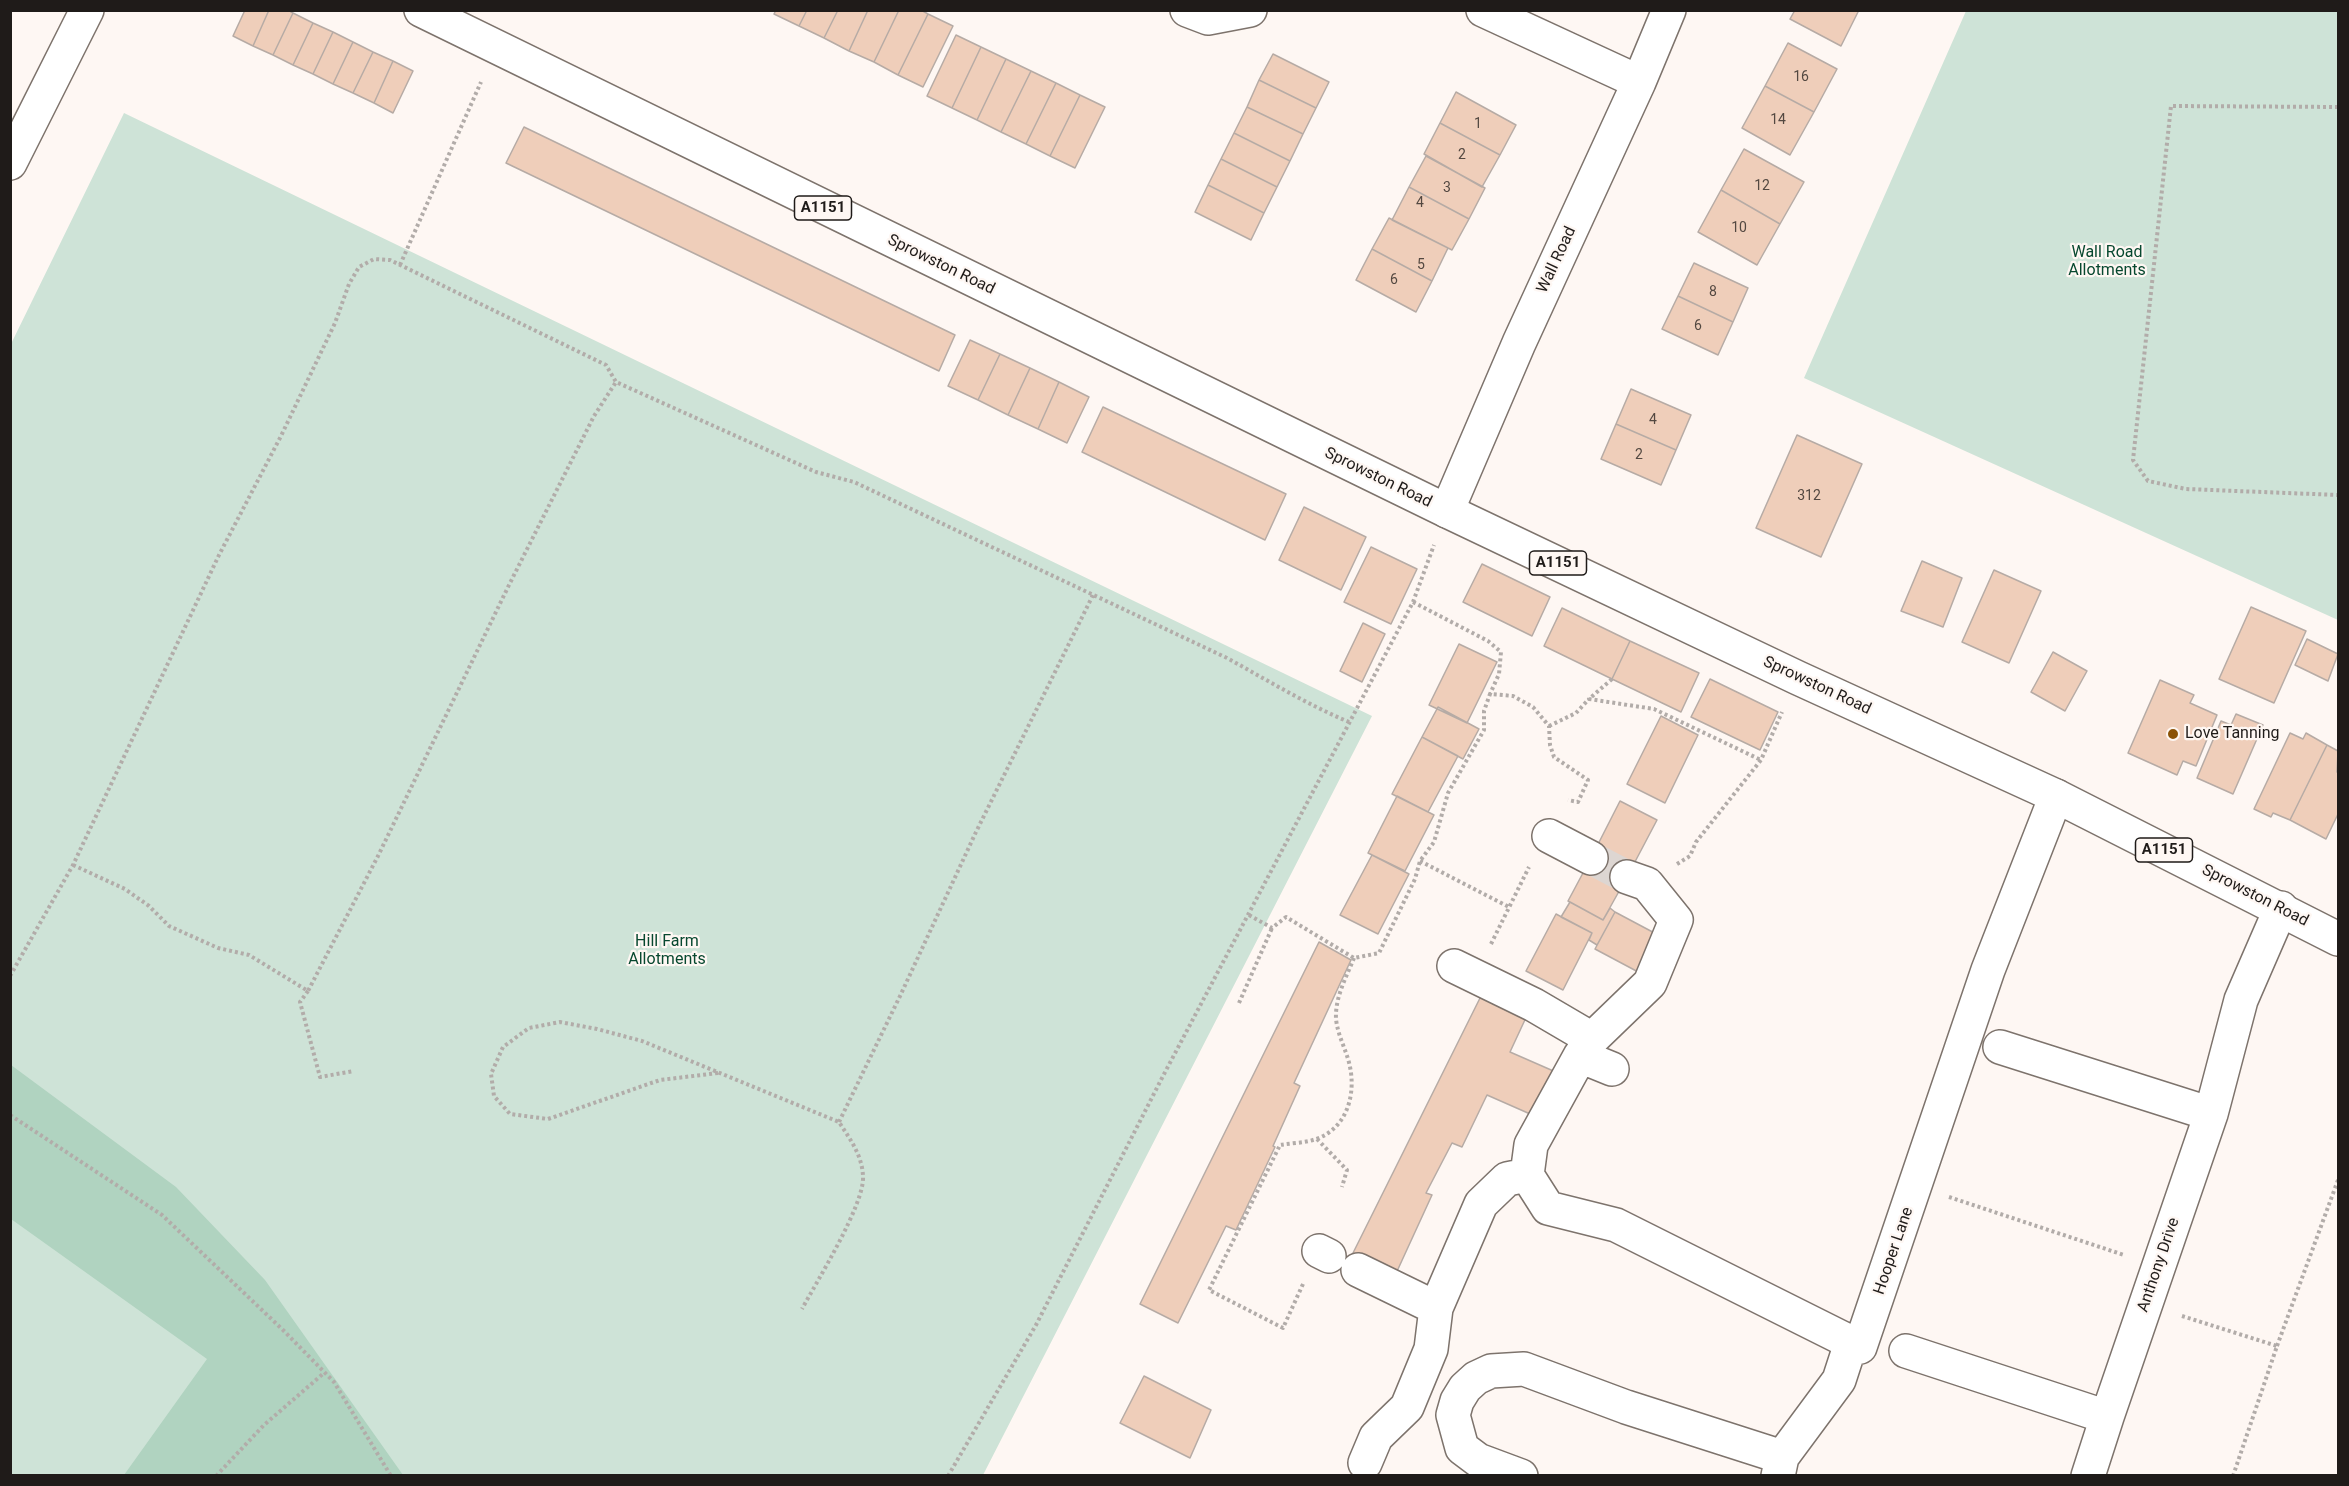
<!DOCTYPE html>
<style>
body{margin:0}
#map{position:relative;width:2349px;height:1486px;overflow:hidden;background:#fef7f3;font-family:Roboto,sans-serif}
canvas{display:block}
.frame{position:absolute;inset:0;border:12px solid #1f1b19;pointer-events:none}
</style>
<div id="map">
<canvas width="2349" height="1486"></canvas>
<div class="frame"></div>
</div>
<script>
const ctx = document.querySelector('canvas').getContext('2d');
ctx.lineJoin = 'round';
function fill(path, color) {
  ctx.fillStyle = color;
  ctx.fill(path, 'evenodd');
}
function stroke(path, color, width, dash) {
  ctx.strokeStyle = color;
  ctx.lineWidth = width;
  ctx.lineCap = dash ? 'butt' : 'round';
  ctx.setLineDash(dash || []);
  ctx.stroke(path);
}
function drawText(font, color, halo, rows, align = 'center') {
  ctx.font = font + ' Roboto,sans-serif';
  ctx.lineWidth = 4.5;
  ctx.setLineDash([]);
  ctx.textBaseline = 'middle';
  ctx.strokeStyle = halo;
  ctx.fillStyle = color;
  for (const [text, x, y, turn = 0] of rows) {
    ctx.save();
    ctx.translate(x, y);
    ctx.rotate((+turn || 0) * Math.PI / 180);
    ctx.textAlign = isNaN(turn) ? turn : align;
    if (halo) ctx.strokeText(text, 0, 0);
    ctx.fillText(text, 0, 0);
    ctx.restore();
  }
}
const green = new Path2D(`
 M 1966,11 L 2338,11 L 2338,620 L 1804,378 Z
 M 124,113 L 1372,716 L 983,1475 L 11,1475 L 10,346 Z`);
const forest = new Path2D(`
 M 11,1065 L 176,1187 L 265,1280 L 403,1475 L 124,1475 L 207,1359 L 11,1219 Z`);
const building = new Path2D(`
 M 245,10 L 269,10 L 253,46 L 233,36 Z
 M 269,10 L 288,10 L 293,13 L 273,55 L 253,46 Z
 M 776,10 L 807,10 L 799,26 L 774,14 Z
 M 807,10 L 838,10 L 824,38 L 799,26 Z
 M 838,10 L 868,10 L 849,51 L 824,38 Z
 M 868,10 L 899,10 L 874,62 L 849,51 Z
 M 899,10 L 921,10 L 928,14 L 898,75 L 874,62 Z
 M 1795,10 L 1859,10 L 1841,46 L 1790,19 Z
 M 293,13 L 313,23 L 293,65 L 273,55 Z
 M 928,14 L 953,26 L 923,87 L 898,75 Z
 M 313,23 L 333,32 L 313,74 L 293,65 Z
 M 333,32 L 353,42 L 333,84 L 313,74 Z
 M 956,35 L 981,47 L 952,108 L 927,96 Z
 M 353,42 L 373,52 L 353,93 L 333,84 Z
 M 1788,43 L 1837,69 L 1814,112 L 1765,86 Z
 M 981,47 L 1006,59 L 977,120 L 952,108 Z
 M 373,52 L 393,61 L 374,103 L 353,93 Z
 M 1273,54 L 1329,82 L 1316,108 L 1259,80 Z
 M 1006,59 L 1031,71 L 1001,132 L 977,120 Z
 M 393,61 L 413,71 L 393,113 L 374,103 Z
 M 1031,71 L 1056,83 L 1026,144 L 1001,132 Z
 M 1259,80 L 1316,108 L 1303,134 L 1247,107 Z
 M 1056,83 L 1080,95 L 1050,156 L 1026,144 Z
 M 1765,86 L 1814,112 L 1790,155 L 1742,128 Z
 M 1456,92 L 1516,125 L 1500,155 L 1440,123 Z
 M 1080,95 L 1105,107 L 1075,168 L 1050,156 Z
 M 1247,107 L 1303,134 L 1290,161 L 1234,133 Z
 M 1440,123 L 1500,155 L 1482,187 L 1424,154 Z
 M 524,127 L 955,335 L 939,371 L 506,163 Z
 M 1234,133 L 1290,161 L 1277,187 L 1221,159 Z
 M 1744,149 L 1804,182 L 1780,224 L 1721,190 Z
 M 1426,156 L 1485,188 L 1469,219 L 1409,187 Z
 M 1221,159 L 1277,187 L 1264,213 L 1208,185 Z
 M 1208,185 L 1264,213 L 1251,240 L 1195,212 Z
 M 1409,187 L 1469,219 L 1452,250 L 1392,220 Z
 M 1721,190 L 1780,224 L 1757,265 L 1698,232 Z
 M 1389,218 L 1448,248 L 1432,281 L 1372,249 Z
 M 1372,249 L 1432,281 L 1416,312 L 1356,280 Z
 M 1694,263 L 1748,288 L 1733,322 L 1678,296 Z
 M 1678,296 L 1733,322 L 1718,355 L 1662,329 Z
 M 970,340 L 1000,354 L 978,400 L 948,386 Z
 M 1000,354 L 1030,368 L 1008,415 L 978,400 Z
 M 1030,368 L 1059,382 L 1038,429 L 1008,415 Z
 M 1059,382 L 1089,397 L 1067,443 L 1038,429 Z
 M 1631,389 L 1691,415 L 1676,450 L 1616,424 Z
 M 1103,407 L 1286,494 L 1265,540 L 1082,452 Z
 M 1616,424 L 1676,450 L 1661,485 L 1601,459 Z
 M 1797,435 L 1862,464 L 1821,557 L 1756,528 Z
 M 1304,507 L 1366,537 L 1341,590 L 1279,560 Z
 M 1371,547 L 1417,569 L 1391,624 L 1344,602 Z
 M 1922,561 L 1962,578 L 1943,627 L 1901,611 Z
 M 1482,564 L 1550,597 L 1532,636 L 1463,602 Z
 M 1994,570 L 2041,591 L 2009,663 L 1962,642 Z
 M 2251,607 L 2306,631 L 2274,703 L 2219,679 Z
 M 1562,608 L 1630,641 L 1612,679 L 1544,646 Z
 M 1363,623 L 1385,634 L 1362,682 L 1340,671 Z
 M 2307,639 L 2338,654 L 2328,681 L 2295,665 Z
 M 1630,641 L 1699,673 L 1681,712 L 1612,679 Z
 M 1459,644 L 1497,662 L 1467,723 L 1429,705 Z
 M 2053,652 L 2087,671 L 2065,711 L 2031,692 Z
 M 1710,679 L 1778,712 L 1760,750 L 1691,717 Z
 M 2160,680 L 2194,695 L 2190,703 L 2217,715 L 2196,766 L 2183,761 L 2177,775 L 2128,753 Z
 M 1438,707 L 1479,729 L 1463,759 L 1422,737 Z
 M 2236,714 L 2263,725 L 2233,794 L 2197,778 L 2221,721 L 2231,725 Z
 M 1661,716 L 1698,735 L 1665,803 L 1627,784 Z
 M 2290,733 L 2303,739 L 2306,733 L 2327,745 L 2290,820 L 2273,813 L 2271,817 L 2254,809 Z
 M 1422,737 L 1458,756 L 1428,812 L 1392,794 Z
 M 2327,745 L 2338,751 L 2337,772 L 2338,773 L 2338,814 L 2326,839 L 2290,820 Z
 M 1397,796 L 1434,815 L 1405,871 L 1368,853 Z
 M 1620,801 L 1657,820 L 1627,877 L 1591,858 Z
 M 1372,855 L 1409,874 L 1378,934 L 1340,915 Z
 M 1591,858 L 1627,877 L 1603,920 L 1568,901 Z
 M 1570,902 L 1603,920 L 1610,908 L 1615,912 L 1597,945 L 1589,940 L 1592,933 L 1561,917 Z
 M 1615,912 L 1662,937 L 1642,974 L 1595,949 Z
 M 1556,914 L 1592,933 L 1563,990 L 1526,971 Z
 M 1319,942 L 1351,960 L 1294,1083 L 1300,1086 L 1273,1146 L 1275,1147 L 1236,1230 L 1226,1226 L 1178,1323 L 1140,1304 Z
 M 1486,986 L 1530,1009 L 1510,1052 L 1558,1073 L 1537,1117 L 1487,1095 L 1462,1147 L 1452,1143 L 1426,1193 L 1432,1195 L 1393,1280 L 1349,1261 Z
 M 1144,1376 L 1211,1410 L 1190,1458 L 1120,1423 Z`);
const minorTunnel = new Path2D(`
 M 1591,858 L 1627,877`);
const path = new Path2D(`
 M 2338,107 L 2171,106 L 2133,460 L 2148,481 L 2186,489 L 2338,495
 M 400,265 L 481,82
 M 1413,602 L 1488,641 L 1501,652 L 1499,674 L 1490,694
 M 1612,679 L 1589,699 L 1654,709 L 1761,760
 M 1549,726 L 1576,713 L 1589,699
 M 1420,861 L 1509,907
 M 1677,864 L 1690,856 L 1696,842 L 1761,760 L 1782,712
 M 73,865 L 125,889 L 149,906 L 169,926 L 218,948 L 249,955 L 308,991 L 378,856 L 509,585 L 594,416 L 616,382
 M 1249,915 L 1272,928 L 1286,917 L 1354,958 L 1379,953 L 1415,879 L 1420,861 L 1434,842 L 1448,793 L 1484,730 L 1484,711 L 1490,694 L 1513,696 L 1533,707 L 1549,726 L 1550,745 L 1554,757 L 1588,780 L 1578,802 L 1568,800
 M 1491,944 L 1529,867
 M 10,976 L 73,865 L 219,555 L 281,436 L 335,323 L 349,284 L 359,267 L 374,259 L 390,260 L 606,365 L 616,382 L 816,472 L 854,482 L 1227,658 C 1267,680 1306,704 1349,722
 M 308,991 L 300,1002 L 320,1077 L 354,1071
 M 1239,1003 L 1272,928
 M 718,1073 L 660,1080 L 548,1119 L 510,1114 L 494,1096 L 491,1074 L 503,1047 L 529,1028 L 560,1022 L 597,1029 L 642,1041 L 839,1122 C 850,1139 862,1155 863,1176 C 865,1204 817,1281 802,1309
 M 10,1115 L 162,1215 L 283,1330 L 334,1382 L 391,1476
 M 839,1122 L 901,994 L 976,832 L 1093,595
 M 1317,1139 L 1347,1170 L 1342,1187
 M 1949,1197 L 2124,1255
 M 1303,1284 L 1283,1328 L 1209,1290 L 1280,1145 C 1291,1143 1305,1143 1316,1139 C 1346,1129 1356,1096 1350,1067 C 1347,1051 1338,1037 1336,1019 C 1335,997 1346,978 1354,958
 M 2182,1316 L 2277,1346 L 2233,1476
 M 2277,1346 L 2338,1180
 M 216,1476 L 264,1425 L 324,1373
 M 948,1476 L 1036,1325 L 1163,1076 L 1413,602 L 1434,545`);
const minor = new Path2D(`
 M 1187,10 L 1208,18 L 1250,10
 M 1483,10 L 1639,82
 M 10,163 L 87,10
 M 1447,511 L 1519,343 L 1639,82 L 1669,10
 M 1549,836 L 1591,858
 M 1454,966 L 1534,1005 L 1592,1039
 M 2000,1047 L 2211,1114 L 2241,1000 L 2281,908
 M 1580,1056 L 1612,1069
 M 1527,1175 L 1548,1208 L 1616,1225 L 1860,1347 L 1988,970 L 2056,796
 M 1527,1175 L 1531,1145 L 1580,1056 L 1592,1039 L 1650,983 L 1676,920 L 1647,884 L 1627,877
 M 1319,1251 L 1329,1256
 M 1358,1270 L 1436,1308
 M 1906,1351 L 2107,1417 L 2211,1114
 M 1365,1463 L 1376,1437 L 1407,1407 L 1431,1349 L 1436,1308 L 1481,1204 L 1507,1179 L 1527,1175
 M 1521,1476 L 1478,1460 L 1462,1448 L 1453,1415 L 1457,1401 L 1465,1388 L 1476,1378 L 1491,1371 L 1524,1369 L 1626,1407 L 1782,1457
 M 1778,1476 L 1782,1457 L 1839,1380 L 1851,1343
 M 2088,1476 L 2107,1417`);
const major = new Path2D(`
 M 421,10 L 1447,511 L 1798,678 L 2056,796 L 2338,939`);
const markers = [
 [2173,734,6,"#8b5307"]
];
const numberNames = [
 ["16",1801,77],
 ["14",1778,120],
 ["1",1478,124],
 ["2",1462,155],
 ["12",1762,186],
 ["3",1447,188],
 ["4",1420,203],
 ["10",1739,228],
 ["5",1421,265],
 ["6",1394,280],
 ["8",1713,292],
 ["6",1698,326],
 ["4",1653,420],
 ["2",1639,455],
 ["312",1809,496]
];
const shields = [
 [823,208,57],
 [1558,563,57],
 [2164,850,57]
];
const shieldNames = [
 ["A1151",823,208],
 ["A1151",1558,563],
 ["A1151",2164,850]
];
const parkNames = [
 ["Wall Road",2107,253],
 ["Allotments",2107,271],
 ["Hill Farm",667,942],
 ["Allotments",667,960]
];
const streetNames = [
 ["Wall Road",1557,260,-65],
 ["Sprowston Road",941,265,26],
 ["Sprowston Road",1378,478,26],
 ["Sprowston Road",1817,686,25],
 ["Sprowston Road",2255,896,27],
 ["Hooper Lane",1894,1251,-71],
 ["Anthony Drive",2159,1265,-71]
];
const poiNames = [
 ["Love Tanning",2185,734]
];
fill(green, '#cee3d7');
fill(forest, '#b0d3c0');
fill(building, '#efceba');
stroke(building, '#b6aba5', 1.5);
stroke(minorTunnel, '#ddd6d2', 33, [33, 16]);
stroke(minor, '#7d736c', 36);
stroke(major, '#7d736c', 36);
stroke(path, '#b2aca9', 4, [3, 3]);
stroke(minor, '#fff', 33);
stroke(major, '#fff', 33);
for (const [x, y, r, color] of markers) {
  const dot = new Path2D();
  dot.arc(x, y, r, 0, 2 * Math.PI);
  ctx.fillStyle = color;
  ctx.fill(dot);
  stroke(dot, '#fef7f3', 2);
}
drawText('14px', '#534841', null, numberNames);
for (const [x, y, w] of shields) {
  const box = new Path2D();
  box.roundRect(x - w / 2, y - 12, w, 24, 4.5);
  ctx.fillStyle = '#fef7f3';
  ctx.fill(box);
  stroke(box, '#1f1b19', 1.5);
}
drawText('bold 15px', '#1f1b19', null, shieldNames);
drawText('16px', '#07482f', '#fef7f3', parkNames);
drawText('16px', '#1f1b19', '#fef7f3', streetNames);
drawText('16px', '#1f1b19', '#fef7f3', poiNames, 'left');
</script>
